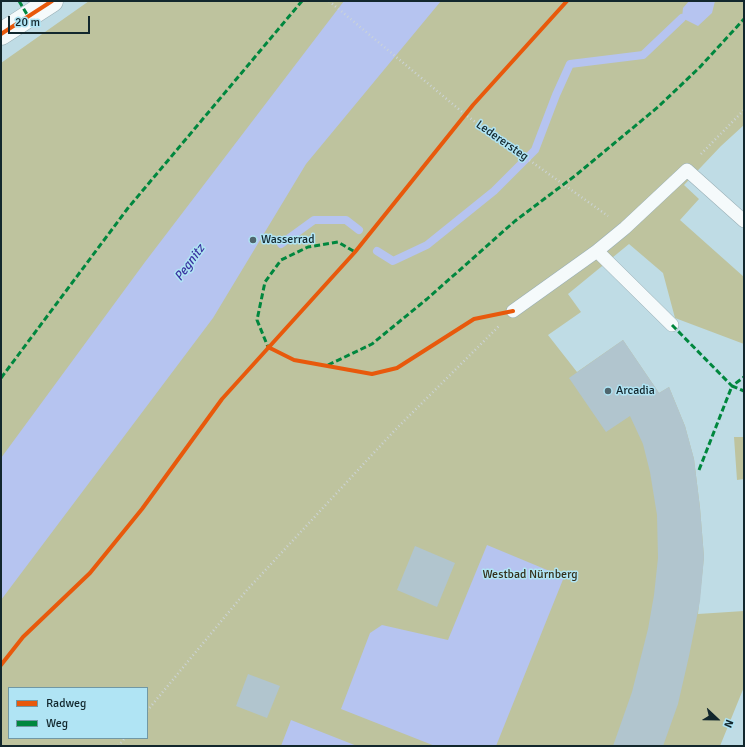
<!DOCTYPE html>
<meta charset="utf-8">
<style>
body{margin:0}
#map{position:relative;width:745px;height:747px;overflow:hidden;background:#bfdce5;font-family:Signika,sans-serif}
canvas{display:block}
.frame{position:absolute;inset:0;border:2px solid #12272d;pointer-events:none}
.legend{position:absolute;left:8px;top:687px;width:140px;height:52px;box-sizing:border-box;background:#b0e4f4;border:1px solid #7198a4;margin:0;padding:5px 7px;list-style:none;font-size:12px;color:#12272d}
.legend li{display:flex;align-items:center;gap:8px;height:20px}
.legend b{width:20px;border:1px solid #7198a4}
.north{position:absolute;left:697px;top:699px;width:40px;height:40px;-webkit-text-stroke:3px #b0e4f4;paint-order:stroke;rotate:112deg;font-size:11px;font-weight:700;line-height:16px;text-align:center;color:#12272d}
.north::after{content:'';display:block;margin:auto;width:14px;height:18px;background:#12272d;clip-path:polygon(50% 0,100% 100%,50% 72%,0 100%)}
.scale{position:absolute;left:8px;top:16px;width:82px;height:18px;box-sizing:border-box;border:2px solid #12272d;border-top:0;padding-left:5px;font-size:12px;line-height:14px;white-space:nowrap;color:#12272d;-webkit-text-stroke:3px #b0e4f4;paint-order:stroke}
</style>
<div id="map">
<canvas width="745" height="747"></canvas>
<div class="frame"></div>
<ul class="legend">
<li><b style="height:5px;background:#e8590c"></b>Radweg</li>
<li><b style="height:5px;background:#00873e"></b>Weg</li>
</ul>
<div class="north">N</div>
<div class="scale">20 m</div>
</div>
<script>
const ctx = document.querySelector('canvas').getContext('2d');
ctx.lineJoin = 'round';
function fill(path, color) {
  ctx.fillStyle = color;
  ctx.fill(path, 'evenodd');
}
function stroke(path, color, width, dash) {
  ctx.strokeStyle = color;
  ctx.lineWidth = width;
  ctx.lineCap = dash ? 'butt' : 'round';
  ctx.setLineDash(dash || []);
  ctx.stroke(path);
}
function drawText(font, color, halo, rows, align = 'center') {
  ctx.font = font + ' Signika,sans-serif';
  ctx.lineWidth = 3;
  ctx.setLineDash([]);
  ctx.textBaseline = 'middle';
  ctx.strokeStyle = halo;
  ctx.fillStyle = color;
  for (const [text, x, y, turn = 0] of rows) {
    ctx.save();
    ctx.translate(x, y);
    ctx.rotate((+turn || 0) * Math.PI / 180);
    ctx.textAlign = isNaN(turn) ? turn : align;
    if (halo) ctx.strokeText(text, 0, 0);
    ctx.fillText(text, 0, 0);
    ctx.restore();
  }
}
const green = new Path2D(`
 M 89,1 L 744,1 L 744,125 L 721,146 L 684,185 L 699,199 L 680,220 L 744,277 L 744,344 L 675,318 L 663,273 L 629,244 L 568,294 L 581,312 L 548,335 L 577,372 L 623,340 L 659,393 L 669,387 L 685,426 L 694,459 L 700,508 L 704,557 L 698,614 L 744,611 L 744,687 L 720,746 L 1,746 L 1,63 ZM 9,688 L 147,688 L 147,738 L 9,738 Z
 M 734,437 L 744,437 L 744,479 L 737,480 Z`);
const water = new Path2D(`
 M 344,1 L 441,1 L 306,164 L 213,318 L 1,600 L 1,458 L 145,262 Z
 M 689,1 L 715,1 L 712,13 L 698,26 L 682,18 L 683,8 Z
 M 487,545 L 564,577 L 496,746 L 435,746 L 341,709 L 370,633 L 382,625 L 448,640 Z
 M 291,720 L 357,746 L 281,746 Z`);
const stream = new Path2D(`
 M 281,244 L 314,220 L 346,220 L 359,230
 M 377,251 L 393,261 L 427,245 L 494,191 L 535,150 L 556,95 L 570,64 L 643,55 L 682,18`);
const building = new Path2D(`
 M 623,340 L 659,393 L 669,387 L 685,426 L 694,459 L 700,508 L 704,557 L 700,601 L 689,656 L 678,704 L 663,746 L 613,746 L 632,692 L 648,629 L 654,595 L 658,558 L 657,515 L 650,472 L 643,444 L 630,416 L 606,432 L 569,378 Z
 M 415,546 L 455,563 L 437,607 L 397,590 Z
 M 248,674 L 280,686 L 267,718 L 236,706 Z`);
const path = new Path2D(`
 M 329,1 L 467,116 L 608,216
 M 701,154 L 744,110
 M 147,711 L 247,590 L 395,430 L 499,326
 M 118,746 L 125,738`);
const lane = new Path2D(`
 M 597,251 L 672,325
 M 513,311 L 597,251 L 625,228 L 687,170 L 744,221`);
const secondary = new Path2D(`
 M 1,34 L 52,1`);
const quiet = new Path2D(`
 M 19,1 L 28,16
 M 672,325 L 732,386 L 744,377
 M 271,349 L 268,347 L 257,320 L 265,282 L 281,260 L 308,247 L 338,242 L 355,252
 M 328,365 L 372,344 L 427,299 L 515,221 L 576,175 L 658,107 L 700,67 L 744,19
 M 1,378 L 128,208 L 302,1
 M 699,470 L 732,386 L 744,391`);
const cycleway = new Path2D(`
 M 1,34 L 52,1
 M 268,347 L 294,360 L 372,374 L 397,368 L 474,319 L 513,311
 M 1,665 L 23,637 L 90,573 L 142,509 L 222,399 L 355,252 L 473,105 L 567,1`);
const markers = [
 [253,240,4,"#4f666d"],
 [608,391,4,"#4f666d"]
];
const streetNames = [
 ["Lederersteg",502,141,35]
];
const poiNames = [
 ["Wasserrad",261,240],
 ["Arcadia",616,391]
];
const parkNames = [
 ["Westbad Nürnberg",530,575]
];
const waterNames = [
 ["Pegnitz",190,263,-54]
];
fill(green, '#bec39e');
fill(water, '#b6c4f0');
stroke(stream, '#b6c4f0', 8);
fill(building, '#b1c5ce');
stroke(lane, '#99afb6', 14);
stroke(secondary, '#99afb6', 23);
stroke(path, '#ccd4d7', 2.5, [1, 3]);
stroke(lane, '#f5fafb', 13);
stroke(secondary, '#f5fafb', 22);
stroke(quiet, '#00873e', 3, [6, 3]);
stroke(cycleway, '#e8590c', 4);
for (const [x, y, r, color] of markers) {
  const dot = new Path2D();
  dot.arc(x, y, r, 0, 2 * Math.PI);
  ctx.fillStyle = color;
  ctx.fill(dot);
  stroke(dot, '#b0e4f4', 1.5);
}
drawText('12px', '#12272d', '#b0e4f4', streetNames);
drawText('12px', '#12272d', '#b0e4f4', poiNames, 'left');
drawText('12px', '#34301b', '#b0e4f4', parkNames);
drawText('italic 13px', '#3a33a0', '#b0e4f4', waterNames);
</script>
